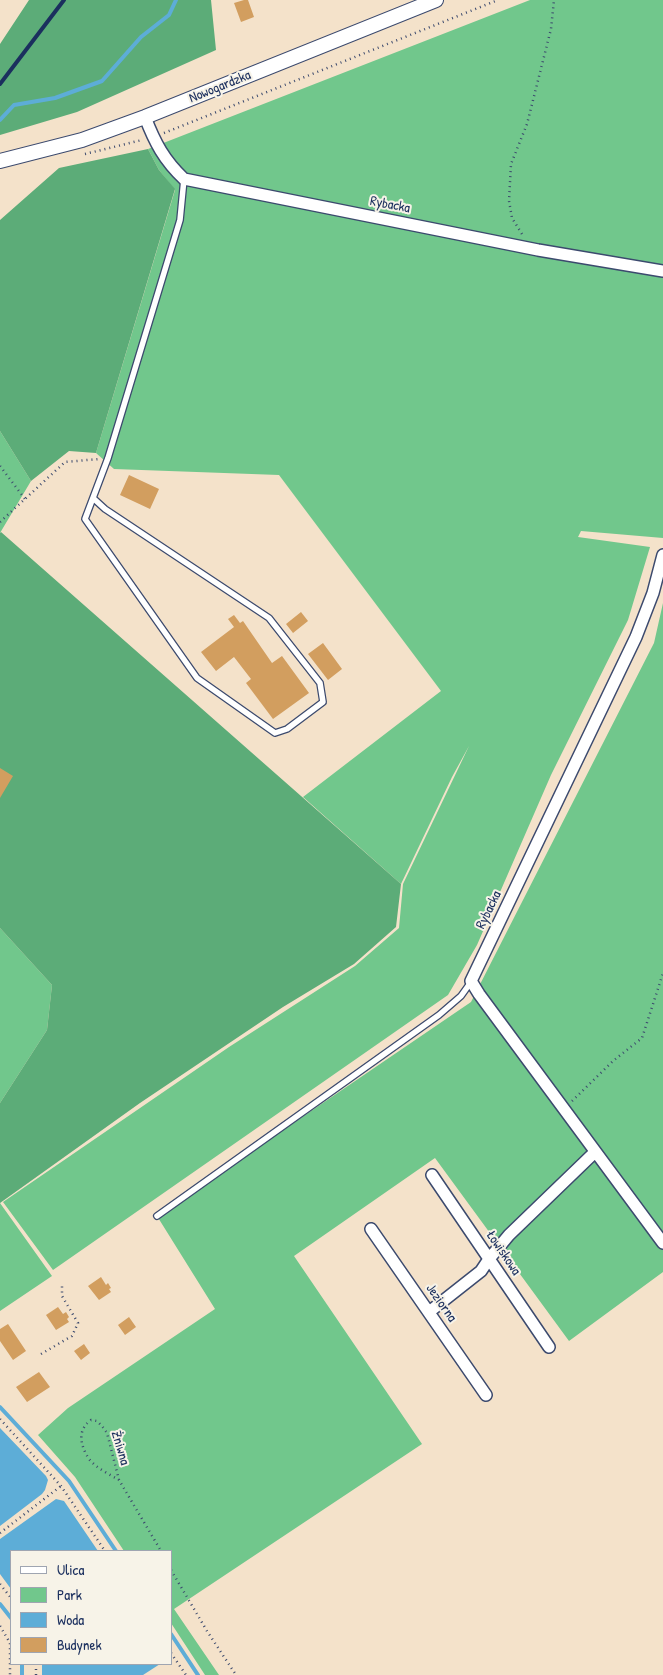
<!DOCTYPE html>
<meta charset="utf-8">
<style>
body{margin:0}
#map{position:relative;width:663px;height:1675px;overflow:hidden;background:#f4e2ca;font-family:"Patrick Hand",sans-serif}
canvas{display:block}
.legend{position:absolute;left:10px;top:1550px;width:162px;height:115px;box-sizing:border-box;background:#f7f3e8;border:1px solid #9fa5b1;margin:0;padding:6px 9px;list-style:none;font-size:15px;color:#1b2f5e}
.legend li{display:flex;align-items:center;gap:10px;height:25px}
.legend b{width:25px;border:1px solid #9fa5b1}
</style>
<div id="map">
<canvas width="663" height="1675"></canvas>
<ul class="legend">
<li><b style="height:6px;background:#fff"></b>Ulica</li>
<li><b style="height:14px;background:#71c78c"></b>Park</li>
<li><b style="height:14px;background:#5dadd7"></b>Woda</li>
<li><b style="height:14px;background:#d29e5f"></b>Budynek</li>
</ul>
</div>
<script>
const ctx = document.querySelector('canvas').getContext('2d');
ctx.lineJoin = 'round';
function fill(path, color) {
  ctx.fillStyle = color;
  ctx.fill(path, 'evenodd');
}
function stroke(path, color, width, dash) {
  ctx.strokeStyle = color;
  ctx.lineWidth = width;
  ctx.lineCap = dash ? 'butt' : 'round';
  ctx.setLineDash(dash || []);
  ctx.stroke(path);
}
function drawText(font, color, halo, rows, align = 'center') {
  ctx.font = font + ' "Patrick Hand",sans-serif';
  ctx.lineWidth = 4;
  ctx.setLineDash([]);
  ctx.textBaseline = 'middle';
  ctx.strokeStyle = halo;
  ctx.fillStyle = color;
  for (const [text, x, y, turn = 0] of rows) {
    ctx.save();
    ctx.translate(x, y);
    ctx.rotate((+turn || 0) * Math.PI / 180);
    ctx.textAlign = isNaN(turn) ? turn : align;
    if (halo) ctx.strokeText(text, 0, 0);
    ctx.fillText(text, 0, 0);
    ctx.restore();
  }
}
const green = new Path2D(`
 M 530,0 L 663,0 L 663,538 L 581,531 L 578,537 L 650,547 L 628,620 L 551,775 L 477,945 L 448,995 L 53,1270 L 3,1202 L 229,1047 L 355,966 L 399,928 L 403,884 L 469,746 L 452,777 L 401,884 L 303,797 L 441,691 L 279,475 L 114,469 L 96,453 L 175,190 L 159,170 L 148,149 Z
 M 0,431 L 31,481 L 0,533 Z
 M 663,603 L 663,1272 L 569,1341 L 435,1158 L 294,1256 L 422,1444 L 174,1609 L 219,1675 L 205,1675 L 171,1623 L 171,1551 L 124,1551 L 75,1477 L 38,1435 L 68,1408 L 215,1309 L 157,1216 L 471,1002 L 654,643 Z
 M 0,928 L 52,985 L 47,1030 L 0,1103 Z
 M 0,1203 L 52,1276 L 0,1311 Z`);
const forest = new Path2D(`
 M 29,0 L 211,0 L 216,50 L 77,112 L 0,135 L 0,44 Z
 M 148,149 L 159,170 L 175,189 L 96,453 L 69,451 L 31,481 L 0,431 L 0,220 L 59,168 Z
 M 1,532 L 401,884 L 396,927 L 354,964 L 283,1007 L 140,1103 L 0,1203 L 0,1103 L 47,1030 L 52,985 L 0,928 L 0,533 Z`);
const water = new Path2D(`
 M 0,1428 L 46,1476 L 48,1480 L 45,1490 L 42,1494 L 0,1526 Z
 M 56,1499 L 64,1501 L 98,1551 L 11,1551 L 11,1589 L 0,1574 L 0,1539 Z
 M 42,1664 L 160,1664 L 143,1675 L 42,1675 Z`);
const stream = new Path2D(`
 M 0,120 L 14,105 L 55,98 L 102,81 L 141,37 L 169,15 L 176,0
 M 0,1407 L 69,1481 L 116,1551
 M 0,1604 L 11,1618
 M 171,1634 L 198,1675
 M 22,1675 L 22,1664`);
const building = new Path2D(`
 M 244,0 L 248,0 L 254,17 L 241,22 L 234,3 Z
 M 129,475 L 159,489 L 150,509 L 120,495 Z
 M 301,612 L 308,621 L 293,633 L 286,624 Z
 M 234,615 L 240,623 L 243,621 L 272,663 L 282,656 L 309,693 L 273,719 L 246,683 L 251,679 L 234,657 L 216,671 L 201,652 L 234,627 L 228,619 Z
 M 323,643 L 342,669 L 328,680 L 308,654 Z
 M 0,768 L 13,776 L 0,798 Z
 M 101,1277 L 106,1285 L 108,1283 L 111,1288 L 109,1289 L 111,1292 L 99,1300 L 88,1286 Z
 M 58,1307 L 63,1314 L 66,1312 L 69,1317 L 67,1319 L 69,1322 L 56,1330 L 46,1315 Z
 M 129,1317 L 136,1327 L 125,1335 L 118,1325 Z
 M 8,1324 L 26,1351 L 13,1360 L 0,1341 L 0,1329 Z
 M 84,1344 L 90,1353 L 81,1360 L 74,1351 Z
 M 39,1372 L 50,1387 L 27,1402 L 16,1387 Z`);
const path = new Path2D(`
 M 164,133 L 498,0
 M 85,154 L 142,140
 M 522,234 L 512,218 L 509,201 L 511,164 L 527,124 L 551,29 L 554,0
 M 0,466 L 25,499
 M 0,522 L 65,462 L 99,459
 M 572,1101 L 613,1061 L 642,1038 L 663,973
 M 41,1354 L 72,1336 L 78,1323 L 62,1296 L 62,1284
 M 0,1419 L 61,1486 L 105,1551
 M 119,1480 C 109,1474 96,1468 89,1459 C 80,1445 77,1430 91,1420 L 97,1421 L 102,1426 L 107,1433 L 119,1480 L 161,1551
 M 0,1533 L 61,1486
 M 171,1570 L 207,1631 L 236,1675
 M 0,1584 L 11,1598
 M 0,1626 L 10,1643 L 10,1675
 M 171,1653 L 186,1675
 M 36,1675 L 36,1664`);
const service = new Path2D(`
 M 93,498 L 105,509 L 269,618 L 320,683 L 323,702 L 287,729 L 275,733 L 197,678 L 85,519 L 108,458 L 180,220 L 184,179
 M 157,1216 L 439,1015 L 461,996 L 471,982`);
const minor = new Path2D(`
 M 145,117 C 155,143 164,160 184,179 L 538,250 L 663,271
 M 663,555 L 653,593 L 636,637 L 471,981 L 479,994 L 663,1243
 M 432,1175 L 549,1347
 M 371,1229 L 486,1395
 M 429,1312 L 481,1271 L 489,1259 L 509,1235 L 595,1152`);
const tertiary = new Path2D(`
 M 0,161 L 82,140 L 145,117 L 436,0`);
const rail = new Path2D(`
 M 0,84 L 64,0`);
const streetNames = [
 ["Nowogardzka",220,87,-22],
 ["Rybacka",390,205,11],
 ["Rybacka",489,910,-64],
 ["Łowiskowa",503,1253,56],
 ["Jeziorna",441,1303,55],
 ["Żniwna",120,1448,74]
];
fill(green, '#71c78c');
fill(forest, '#5cac78');
fill(water, '#5dadd7');
stroke(stream, '#5dadd7', 4);
fill(building, '#d29e5f');
stroke(service, '#3c4a6e', 8);
stroke(minor, '#3c4a6e', 14);
stroke(tertiary, '#3c4a6e', 16);
stroke(path, '#3c4a6e', 2.5, [1, 4]);
stroke(service, '#fff', 5.5);
stroke(minor, '#fff', 11);
stroke(tertiary, '#fff', 14);
stroke(rail, '#1b2f5e', 4);
drawText('14px', '#1b2f5e', '#f7f3e8', streetNames);
</script>
